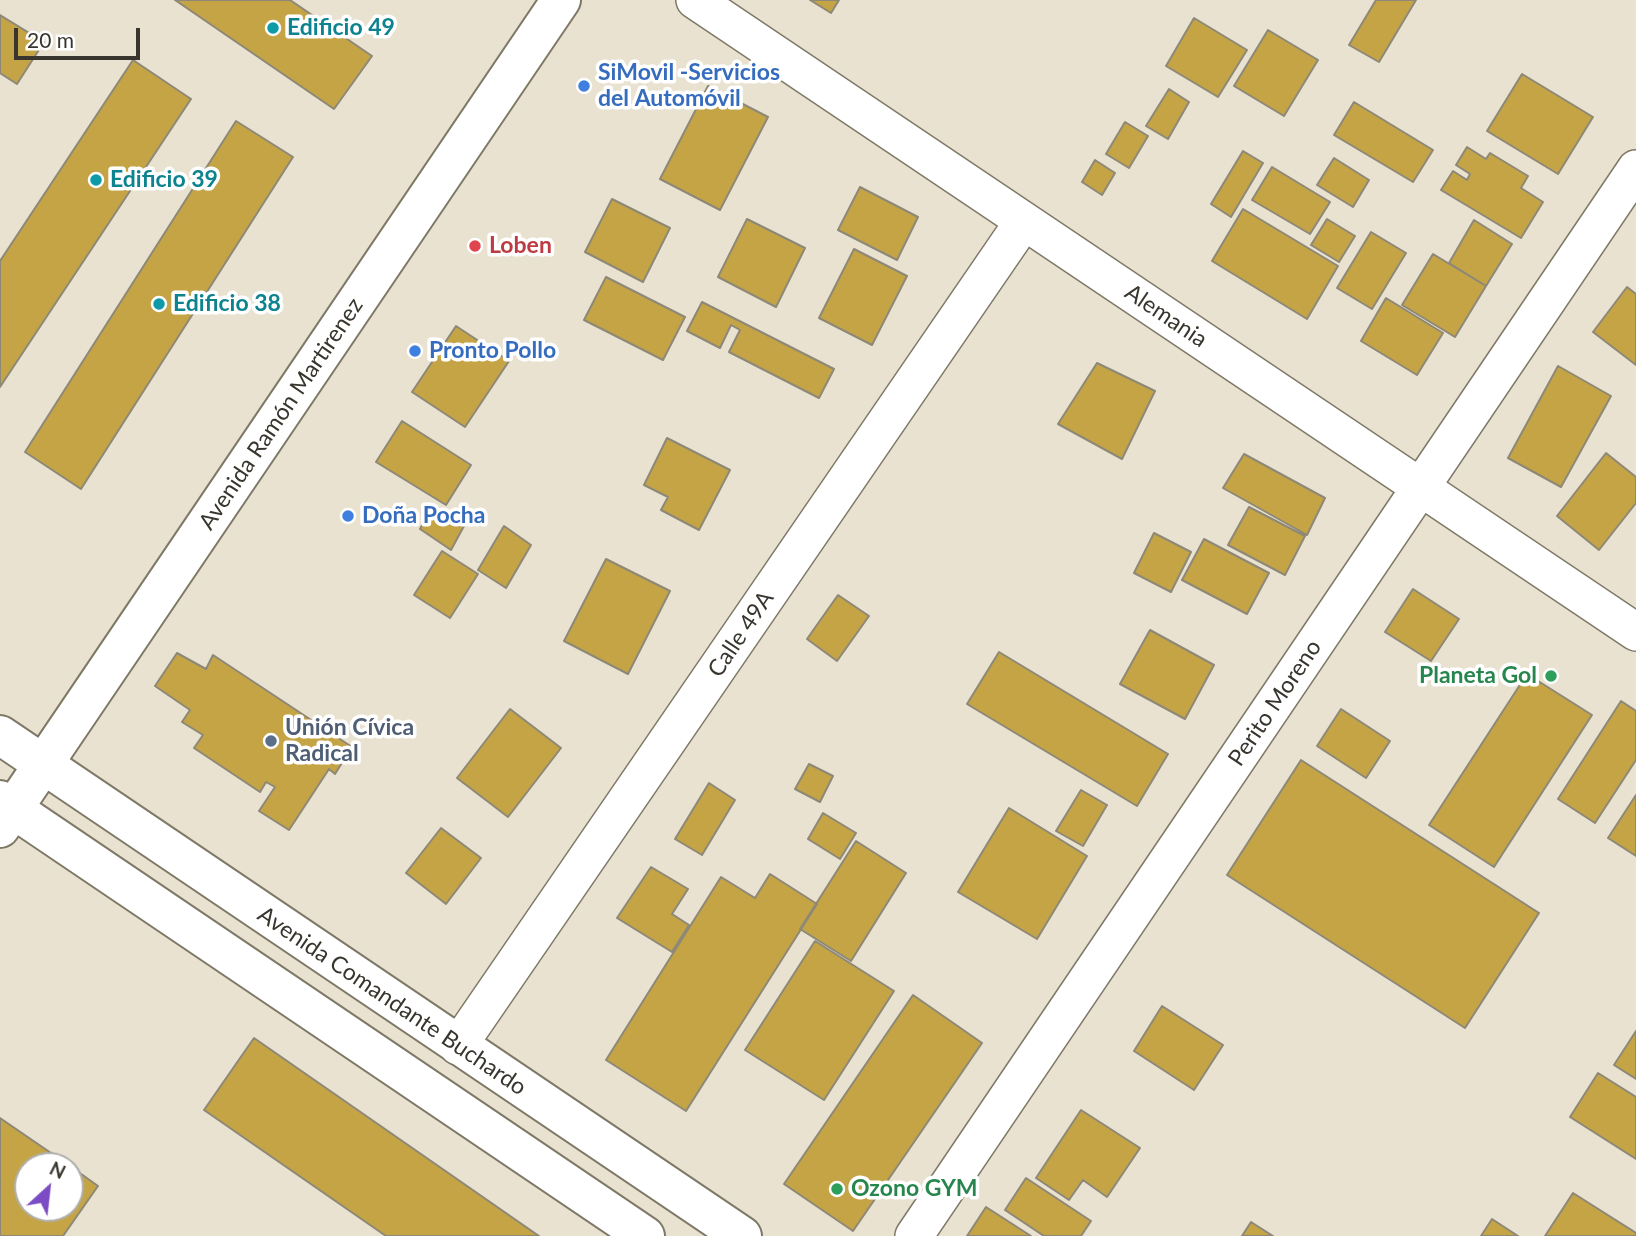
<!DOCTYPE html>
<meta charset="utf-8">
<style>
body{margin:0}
#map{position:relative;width:1636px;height:1236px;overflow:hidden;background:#e9e2d0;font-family:Lato,sans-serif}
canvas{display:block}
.north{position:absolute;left:14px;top:1152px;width:70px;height:70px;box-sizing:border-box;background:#fff;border:2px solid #afaeab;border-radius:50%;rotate:27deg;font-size:19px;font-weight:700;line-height:28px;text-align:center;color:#38352e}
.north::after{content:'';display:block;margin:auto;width:24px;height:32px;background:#7c4cc4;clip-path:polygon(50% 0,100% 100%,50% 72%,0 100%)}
.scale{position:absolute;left:14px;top:28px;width:126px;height:32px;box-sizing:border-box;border:4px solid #38352e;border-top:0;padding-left:9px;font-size:21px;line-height:24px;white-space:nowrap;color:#38352e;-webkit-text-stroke:5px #fff;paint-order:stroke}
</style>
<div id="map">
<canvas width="1636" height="1236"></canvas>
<div class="north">N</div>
<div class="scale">20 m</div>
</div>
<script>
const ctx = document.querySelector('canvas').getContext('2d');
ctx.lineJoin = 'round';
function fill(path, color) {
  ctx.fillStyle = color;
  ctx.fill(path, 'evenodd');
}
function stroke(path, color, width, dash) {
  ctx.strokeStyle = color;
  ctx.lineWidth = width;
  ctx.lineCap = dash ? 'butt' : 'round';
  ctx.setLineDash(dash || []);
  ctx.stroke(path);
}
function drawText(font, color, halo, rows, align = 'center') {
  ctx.font = font + ' Lato,sans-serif';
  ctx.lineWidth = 7;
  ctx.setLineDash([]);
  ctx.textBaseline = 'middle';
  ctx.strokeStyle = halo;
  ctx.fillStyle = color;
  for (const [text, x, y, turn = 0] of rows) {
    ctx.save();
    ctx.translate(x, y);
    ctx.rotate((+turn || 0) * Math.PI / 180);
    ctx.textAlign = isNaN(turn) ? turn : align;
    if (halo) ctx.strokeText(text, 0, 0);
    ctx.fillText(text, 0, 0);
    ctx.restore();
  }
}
const building = new Path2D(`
 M 175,0 L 290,0 L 372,56 L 334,109 Z
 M 810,0 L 839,0 L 831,13 Z
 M 1376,0 L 1416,0 L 1379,62 L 1349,45 Z
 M 0,15 L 44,42 L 17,84 L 0,73 Z
 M 1194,18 L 1247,50 L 1218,97 L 1166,66 Z
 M 1268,30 L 1318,60 L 1284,116 L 1234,86 Z
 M 133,60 L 191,99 L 0,387 L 0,261 Z
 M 1522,74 L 1593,117 L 1558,174 L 1487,131 Z
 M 708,86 L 768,117 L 720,210 L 660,179 Z
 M 1169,89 L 1189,102 L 1168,139 L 1146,126 Z
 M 1354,102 L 1433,150 L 1413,182 L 1334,135 Z
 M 236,121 L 293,157 L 81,489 L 25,452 Z
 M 1125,122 L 1148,136 L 1129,168 L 1106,154 Z
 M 1467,147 L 1486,159 L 1490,153 L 1528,176 L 1521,188 L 1543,202 L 1521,238 L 1441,190 L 1453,171 L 1467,180 L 1470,174 L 1456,165 Z
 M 1243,151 L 1263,163 L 1231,217 L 1211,204 Z
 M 1334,158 L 1369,180 L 1353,207 L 1317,185 Z
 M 1095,160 L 1115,173 L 1102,195 L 1082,182 Z
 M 1272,167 L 1330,202 L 1310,234 L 1252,200 Z
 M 860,187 L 918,217 L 897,260 L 838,230 Z
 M 612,199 L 670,228 L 643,282 L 585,252 Z
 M 1243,209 L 1338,266 L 1307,319 L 1212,261 Z
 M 747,219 L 805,248 L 776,307 L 718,277 Z
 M 1327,219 L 1355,236 L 1339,262 L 1311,245 Z
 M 1474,220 L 1512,244 L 1486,286 L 1449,263 Z
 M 1371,232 L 1406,253 L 1372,309 L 1337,288 Z
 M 854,249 L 907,276 L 872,345 L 819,318 Z
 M 1433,254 L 1486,286 L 1455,337 L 1402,305 Z
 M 606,277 L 685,317 L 663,360 L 584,320 Z
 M 1627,287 L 1636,294 L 1636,365 L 1593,332 Z
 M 1386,298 L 1443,333 L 1417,375 L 1361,341 Z
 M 702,302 L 834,369 L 819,398 L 729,352 L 740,330 L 731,325 L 720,348 L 687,331 Z
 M 456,326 L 509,361 L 465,427 L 412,392 Z
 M 1097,363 L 1155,391 L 1122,459 L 1058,424 Z
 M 1558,366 L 1611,396 L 1561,487 L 1508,458 Z
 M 402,421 L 471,465 L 446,505 L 376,462 Z
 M 667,438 L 730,470 L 699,530 L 661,510 L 668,497 L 644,485 Z
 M 1606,453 L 1636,477 L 1636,503 L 1599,550 L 1557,516 Z
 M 1244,454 L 1325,498 L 1307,535 L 1223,488 Z
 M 1249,507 L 1305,536 L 1285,575 L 1228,545 Z
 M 431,508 L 464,526 L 451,550 L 420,529 Z
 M 504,526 L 531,545 L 506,588 L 478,570 Z
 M 1154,533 L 1191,552 L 1171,592 L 1134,573 Z
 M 1204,539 L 1269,573 L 1247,614 L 1182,580 Z
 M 442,551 L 478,574 L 450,618 L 414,595 Z
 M 606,559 L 670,591 L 628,674 L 564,641 Z
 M 1413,589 L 1459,619 L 1431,661 L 1385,632 Z
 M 838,595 L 869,616 L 837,661 L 807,639 Z
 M 1150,630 L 1214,665 L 1185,719 L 1120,684 Z
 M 999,652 L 1168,754 L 1137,806 L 967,704 Z
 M 177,653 L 206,669 L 213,655 L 352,747 L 335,774 L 329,769 L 289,830 L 259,811 L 275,787 L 266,782 L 260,792 L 194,748 L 203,735 L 182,722 L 190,710 L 155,686 Z
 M 1527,674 L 1592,715 L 1494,867 L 1429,825 Z
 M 1621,701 L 1636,711 L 1636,760 L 1595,823 L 1558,799 Z
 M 510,709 L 561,748 L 508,817 L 457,778 Z
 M 1341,709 L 1390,741 L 1366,778 L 1317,746 Z
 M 1301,760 L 1539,913 L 1465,1028 L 1227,875 Z
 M 809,764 L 833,776 L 820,802 L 795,789 Z
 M 709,783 L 735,800 L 702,855 L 675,839 Z
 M 1081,790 L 1107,805 L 1083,846 L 1056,831 Z
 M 1636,795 L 1636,856 L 1608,838 Z
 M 1009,808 L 1087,856 L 1037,939 L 958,892 Z
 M 823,813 L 856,833 L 840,859 L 808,839 Z
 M 441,828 L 481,858 L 446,904 L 406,873 Z
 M 856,841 L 906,873 L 851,961 L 800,929 Z
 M 651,867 L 688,889 L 672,914 L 689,925 L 672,952 L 617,918 Z
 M 770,874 L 817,904 L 686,1111 L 606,1060 L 721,877 L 755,898 Z
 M 815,941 L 894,991 L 824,1100 L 745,1050 Z
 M 913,995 L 982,1043 L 853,1231 L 784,1184 Z
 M 1162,1006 L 1223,1045 L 1194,1090 L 1134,1051 Z
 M 1636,1031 L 1636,1079 L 1614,1065 Z
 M 254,1038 L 539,1236 L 386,1236 L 204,1110 Z
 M 1598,1073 L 1636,1097 L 1636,1159 L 1570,1117 Z
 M 1081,1110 L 1140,1148 L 1107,1197 L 1083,1180 L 1069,1200 L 1036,1178 Z
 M 0,1118 L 70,1166 L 28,1166 L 28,1208 L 70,1208 L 70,1166 L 98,1186 L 63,1236 L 0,1236 Z
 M 1026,1178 L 1091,1221 L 1081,1236 L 1044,1236 L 1005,1210 Z
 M 1573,1193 L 1636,1233 L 1636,1236 L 1545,1236 Z
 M 986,1207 L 1031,1236 L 967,1236 Z
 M 1492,1219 L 1518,1236 L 1481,1236 Z
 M 1251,1222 L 1273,1236 L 1242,1236 Z`);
const street = new Path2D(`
 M 695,0 L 1636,632
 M 458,1046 L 1024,221
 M 914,1236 L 1636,169`);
const secondary = new Path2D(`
 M 0,735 L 742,1236
 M 0,800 L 645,1236`);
const primary = new Path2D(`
 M 0,828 L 561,0`);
const markers = [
 [273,28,7,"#0f9aa8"],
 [584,86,7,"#3f7fe0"],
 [96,180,7,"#0f9aa8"],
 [475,246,7,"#e0444e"],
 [159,304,7,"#0f9aa8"],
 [415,351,7,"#3f7fe0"],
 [348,516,7,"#3f7fe0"],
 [1551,676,7,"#2e9e5b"],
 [271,741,7,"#5c6f8a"],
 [837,1189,7,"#2e9e5b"]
];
const cultureNames = [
 ["Edificio 49",287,28],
 ["Edificio 39",110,180],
 ["Edificio 38",173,304]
];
const shopNames = [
 ["SiMovil -Servicios",598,73],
 ["del Automóvil",598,99],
 ["Pronto Pollo",429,351],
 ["Doña Pocha",362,516]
];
const healthNames = [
 ["Loben",489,246]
];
const streetNames = [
 ["Alemania",1166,316,34],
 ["Avenida Ramón Martirenez",281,414,-56],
 ["Calle 49A",741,634,-56],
 ["Perito Moreno",1275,703,-56],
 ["Avenida Comandante Buchardo",392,1001,34]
];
const leisureNames = [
 ["Planeta Gol",1537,676],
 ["Ozono GYM",851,1189,"left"]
];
const serviceNames = [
 ["Unión Cívica",285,728],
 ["Radical",285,754]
];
fill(building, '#c5a446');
stroke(building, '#8e8877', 2);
stroke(street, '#7e7867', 40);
stroke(secondary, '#7e7867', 42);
stroke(primary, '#7e7867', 42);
stroke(street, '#fff', 37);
stroke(secondary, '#fff', 38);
stroke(primary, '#fff', 38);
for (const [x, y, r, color] of markers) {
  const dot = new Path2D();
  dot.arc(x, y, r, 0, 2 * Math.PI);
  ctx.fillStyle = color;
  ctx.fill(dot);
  stroke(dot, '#fff', 2.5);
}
drawText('bold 23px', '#0d838f', '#fff', cultureNames, 'left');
drawText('bold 23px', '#366cbe', '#fff', shopNames, 'left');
drawText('bold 23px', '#be3a42', '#fff', healthNames, 'left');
drawText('23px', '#38352e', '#fff', streetNames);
drawText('bold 23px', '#27864d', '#fff', leisureNames, 'right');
drawText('bold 23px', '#4e5e75', '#fff', serviceNames, 'left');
</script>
